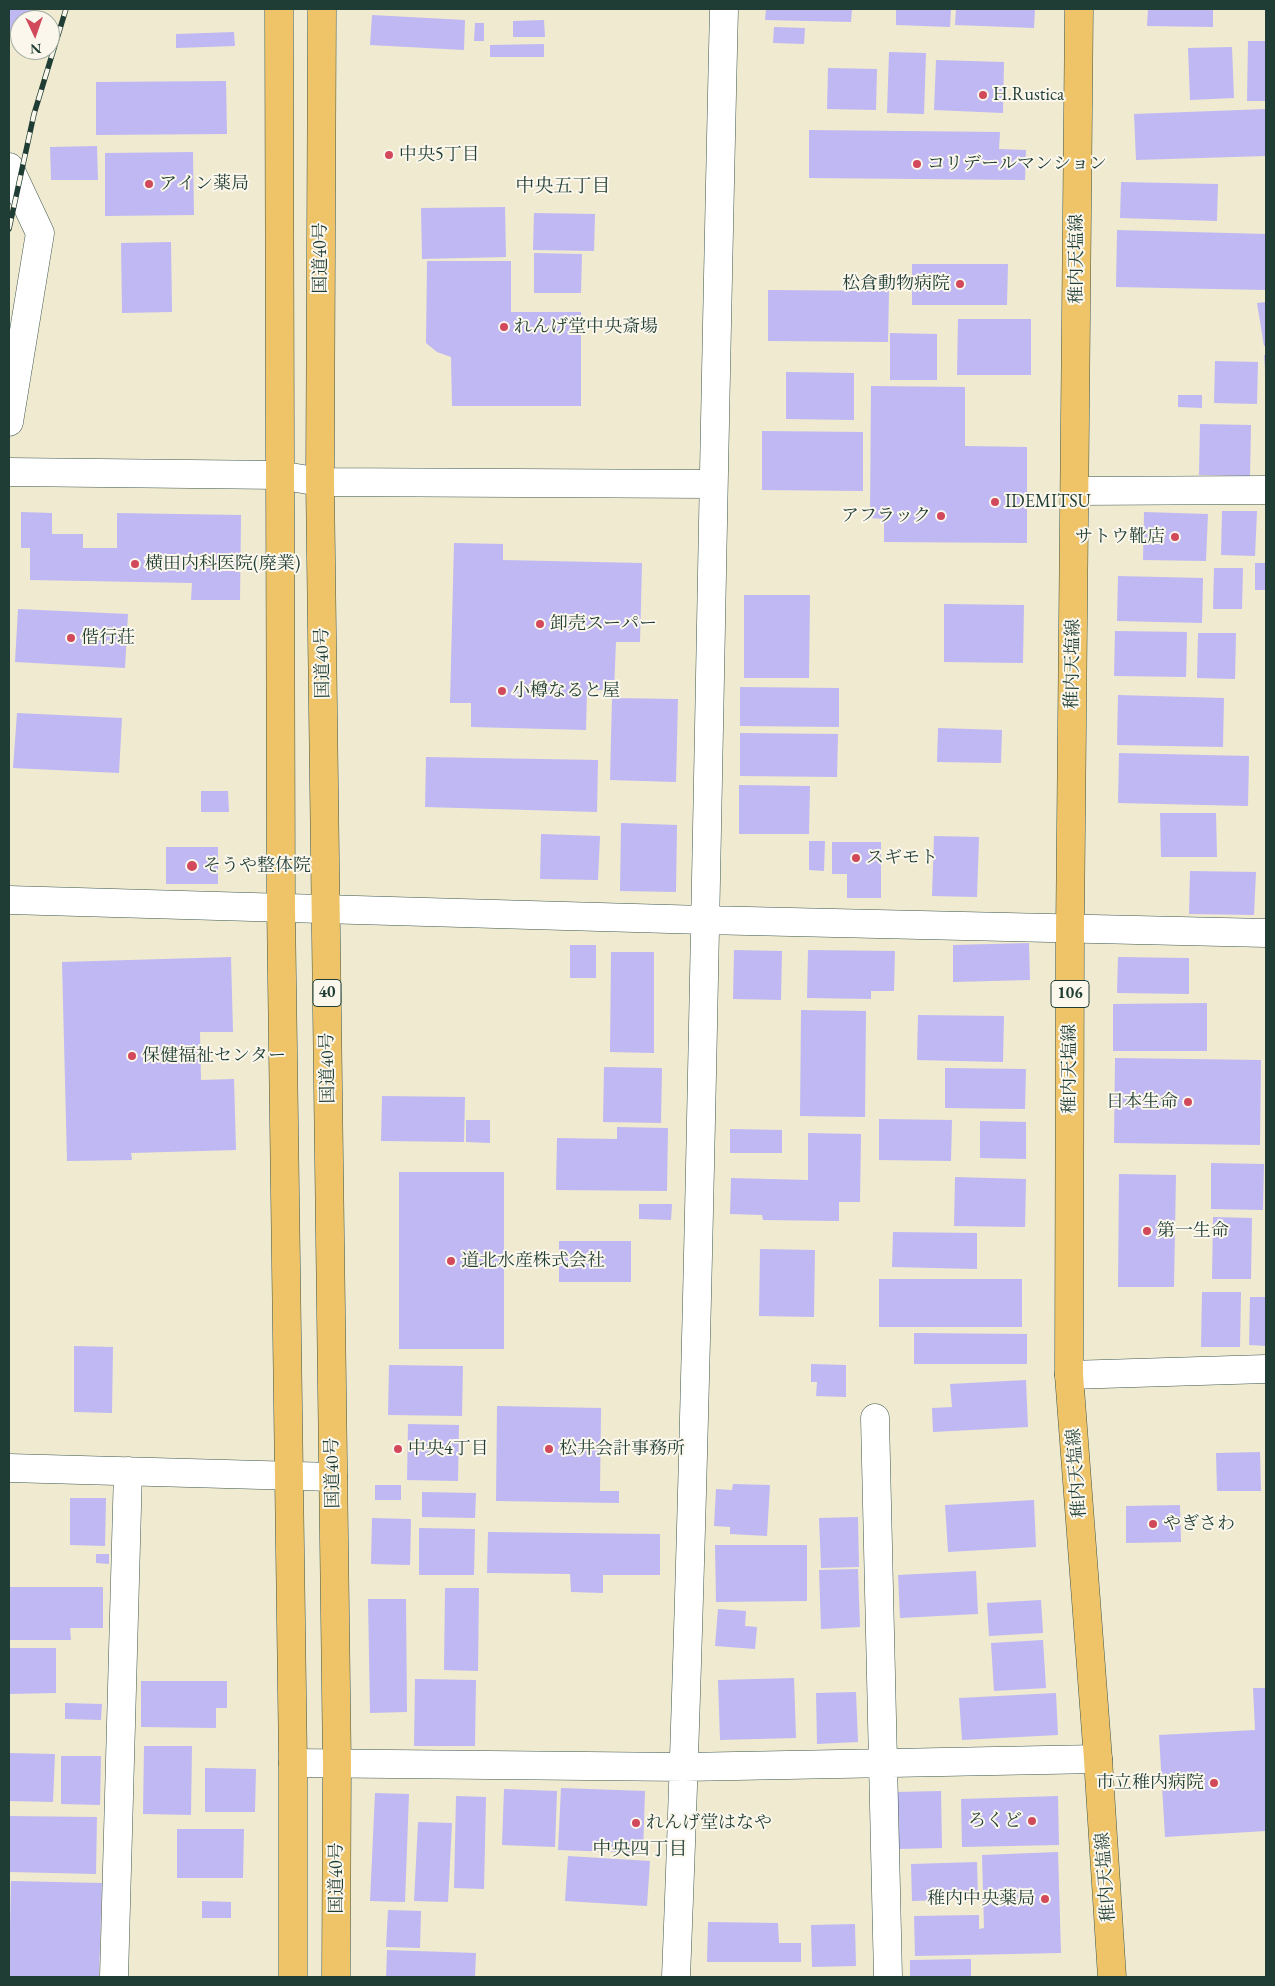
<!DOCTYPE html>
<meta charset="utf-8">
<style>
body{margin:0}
#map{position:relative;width:1275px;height:1986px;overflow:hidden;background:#f0ead0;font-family:"EB Garamond",serif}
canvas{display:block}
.frame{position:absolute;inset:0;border:10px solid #1f3d34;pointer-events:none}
.north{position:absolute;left:10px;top:10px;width:50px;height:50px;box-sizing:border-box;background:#fbf7ec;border:1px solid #a3ada2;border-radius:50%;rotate:177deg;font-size:14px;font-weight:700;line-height:20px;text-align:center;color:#1f3d34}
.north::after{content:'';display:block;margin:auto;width:18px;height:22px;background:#d1495b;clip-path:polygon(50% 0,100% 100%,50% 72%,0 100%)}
</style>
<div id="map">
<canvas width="1275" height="1986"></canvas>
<div class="frame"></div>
<div class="north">N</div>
</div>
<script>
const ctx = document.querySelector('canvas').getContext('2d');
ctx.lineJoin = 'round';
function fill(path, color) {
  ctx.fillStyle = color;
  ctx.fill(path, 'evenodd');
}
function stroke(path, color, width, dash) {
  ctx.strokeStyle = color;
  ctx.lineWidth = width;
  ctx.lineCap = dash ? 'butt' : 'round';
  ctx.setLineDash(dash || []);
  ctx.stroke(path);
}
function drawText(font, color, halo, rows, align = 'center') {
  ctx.font = font + ' "EB Garamond","Noto Serif JP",serif';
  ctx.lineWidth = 4;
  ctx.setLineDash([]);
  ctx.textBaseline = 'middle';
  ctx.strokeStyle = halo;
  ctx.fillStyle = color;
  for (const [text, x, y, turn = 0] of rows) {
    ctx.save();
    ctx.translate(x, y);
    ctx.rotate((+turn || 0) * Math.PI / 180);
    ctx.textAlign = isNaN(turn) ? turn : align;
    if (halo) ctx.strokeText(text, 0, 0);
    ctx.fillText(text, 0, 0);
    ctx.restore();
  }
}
const building = new Path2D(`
 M 9,9 L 37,9 L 37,12 L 26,13 L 26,20 L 20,20 L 20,33 L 9,34 Z
 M 766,9 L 852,9 L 851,22 L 765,20 Z
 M 896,9 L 951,9 L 950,27 L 896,25 Z
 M 956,9 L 1035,9 L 1034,28 L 955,25 Z
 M 1148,9 L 1213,9 L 1213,27 L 1147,26 Z
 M 372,15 L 465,20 L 464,50 L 370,45 Z
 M 544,20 L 545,37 L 513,37 L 513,21 Z
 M 475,23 L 484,23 L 484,41 L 474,41 Z
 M 774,27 L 805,28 L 804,44 L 773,43 Z
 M 234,32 L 235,46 L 176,48 L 176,34 Z
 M 1248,41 L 1266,41 L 1266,101 L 1247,101 Z
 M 544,44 L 544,57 L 490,57 L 490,45 Z
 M 1232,47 L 1234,98 L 1190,100 L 1188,48 Z
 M 889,52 L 926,53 L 924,114 L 887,113 Z
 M 936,60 L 1004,62 L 1003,113 L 934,110 Z
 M 828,68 L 877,69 L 876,110 L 827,109 Z
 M 226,81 L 227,134 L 96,135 L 96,82 Z
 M 1266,109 L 1266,156 L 1136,160 L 1134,114 Z
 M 809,130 L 1000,132 L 999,149 L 1026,150 L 1025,180 L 809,178 Z
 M 97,146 L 98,180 L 51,180 L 50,147 Z
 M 193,152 L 194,215 L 105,216 L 105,153 Z
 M 1121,182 L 1218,184 L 1217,221 L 1120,218 Z
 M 505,207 L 506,257 L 422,259 L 421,208 Z
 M 534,213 L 595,214 L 594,251 L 533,250 Z
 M 1117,230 L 1266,234 L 1266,290 L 1116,287 Z
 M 171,242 L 172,312 L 122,313 L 121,243 Z
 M 534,253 L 582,254 L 581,293 L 534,293 Z
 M 427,261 L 511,261 L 511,312 L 581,312 L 581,406 L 452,406 L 451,357 L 437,352 L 426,343 Z
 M 912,264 L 1008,264 L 1007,305 L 912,305 Z
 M 768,290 L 889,291 L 888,342 L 768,341 Z
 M 1266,302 L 1266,346 L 1264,346 L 1257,303 Z
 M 958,319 L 1031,319 L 1031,375 L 957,375 Z
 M 890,333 L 937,334 L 937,380 L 890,380 Z
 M 1264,355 L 1266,355 L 1266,369 L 1265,370 Z
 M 1215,361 L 1258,362 L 1257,404 L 1214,403 Z
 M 786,372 L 854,373 L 854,420 L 786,419 Z
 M 871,386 L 965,387 L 965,446 L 1027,447 L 1027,543 L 884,542 L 884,519 L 870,518 Z
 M 1178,395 L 1202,395 L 1202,408 L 1178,407 Z
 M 1200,424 L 1251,425 L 1250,476 L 1199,475 Z
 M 762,431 L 863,432 L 863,491 L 762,490 Z
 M 1222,511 L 1257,511 L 1255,556 L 1221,555 Z
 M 21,512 L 52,513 L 52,534 L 83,534 L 83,548 L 117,548 L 117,513 L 241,515 L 240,600 L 191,600 L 192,583 L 30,580 L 30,548 L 21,548 Z
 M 1144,512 L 1208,514 L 1206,561 L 1143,560 Z
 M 454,543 L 503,544 L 503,560 L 642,563 L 640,642 L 616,642 L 614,690 L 587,690 L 586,730 L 471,727 L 471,703 L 450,703 Z
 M 1255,563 L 1266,563 L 1266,590 L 1255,590 Z
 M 1214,568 L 1243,568 L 1242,609 L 1213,609 Z
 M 1118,576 L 1203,578 L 1202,623 L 1117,621 Z
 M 744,595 L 810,595 L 809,678 L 744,678 Z
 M 944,604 L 1024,605 L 1023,663 L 944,662 Z
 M 18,609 L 128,614 L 125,668 L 15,662 Z
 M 1115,631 L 1187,632 L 1186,677 L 1114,676 Z
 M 1198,633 L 1236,633 L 1235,679 L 1197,678 Z
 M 740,687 L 839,688 L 839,727 L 740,726 Z
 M 1118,695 L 1224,698 L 1223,747 L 1117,745 Z
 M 612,698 L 678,699 L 676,782 L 610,780 Z
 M 17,713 L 122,718 L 119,773 L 13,768 Z
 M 938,728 L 1002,730 L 1001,763 L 937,762 Z
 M 740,733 L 838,734 L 837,777 L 740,776 Z
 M 1119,753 L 1249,756 L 1248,806 L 1118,803 Z
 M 426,757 L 598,760 L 597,812 L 425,807 Z
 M 739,785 L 810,786 L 809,834 L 739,834 Z
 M 201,791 L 228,791 L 229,812 L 201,812 Z
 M 1160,813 L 1216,813 L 1217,857 L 1161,857 Z
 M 621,823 L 677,825 L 676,892 L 620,891 Z
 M 541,834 L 600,836 L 598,880 L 540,879 Z
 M 934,836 L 979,837 L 977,897 L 932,896 Z
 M 809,841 L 825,841 L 824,871 L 809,870 Z
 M 832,842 L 881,842 L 881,898 L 847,898 L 847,874 L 832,874 Z
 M 166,847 L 218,847 L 218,884 L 166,884 Z
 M 1190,871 L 1256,872 L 1254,915 L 1189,914 Z
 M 1029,943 L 1030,980 L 953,982 L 953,945 Z
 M 570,945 L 596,945 L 596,978 L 570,978 Z
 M 734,950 L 782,951 L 781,1000 L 733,999 Z
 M 808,950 L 895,951 L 894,991 L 871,991 L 871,999 L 807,998 Z
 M 611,952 L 654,952 L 654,1053 L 610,1052 Z
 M 231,957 L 233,1032 L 200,1032 L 201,1080 L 234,1079 L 236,1150 L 131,1153 L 132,1160 L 67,1161 L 62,962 Z
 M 1118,957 L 1189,958 L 1189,994 L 1117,993 Z
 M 1207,1003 L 1207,1051 L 1113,1051 L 1113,1004 Z
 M 801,1010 L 866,1011 L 865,1117 L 800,1116 Z
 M 918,1015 L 1004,1016 L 1003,1062 L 917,1060 Z
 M 1115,1058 L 1261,1060 L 1260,1145 L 1114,1143 Z
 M 604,1067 L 662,1068 L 661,1123 L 603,1122 Z
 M 945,1068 L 1026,1069 L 1025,1109 L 945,1108 Z
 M 382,1096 L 465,1097 L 464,1142 L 381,1141 Z
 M 879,1119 L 952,1120 L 951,1161 L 879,1160 Z
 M 466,1120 L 490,1120 L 490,1143 L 466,1142 Z
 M 980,1121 L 1026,1122 L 1026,1159 L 980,1158 Z
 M 617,1127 L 668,1128 L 667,1191 L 556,1190 L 557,1138 L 617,1139 Z
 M 730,1129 L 782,1130 L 782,1153 L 730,1153 Z
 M 808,1133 L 861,1134 L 860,1202 L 839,1202 L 839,1221 L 763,1220 L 762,1215 L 730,1214 L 731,1178 L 808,1180 Z
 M 1211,1163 L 1264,1164 L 1263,1210 L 1211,1209 Z
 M 399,1172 L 504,1172 L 504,1349 L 399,1349 Z
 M 1119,1174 L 1176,1175 L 1174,1287 L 1118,1287 Z
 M 955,1177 L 1026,1179 L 1025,1227 L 954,1226 Z
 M 639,1204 L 672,1204 L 671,1220 L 639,1219 Z
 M 1213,1217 L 1252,1218 L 1251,1279 L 1212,1279 Z
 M 893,1232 L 977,1233 L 977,1269 L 892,1267 Z
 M 559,1241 L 631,1241 L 631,1282 L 559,1282 Z
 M 760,1249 L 815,1250 L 814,1317 L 759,1316 Z
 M 879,1279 L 1022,1279 L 1022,1327 L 879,1327 Z
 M 1202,1292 L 1241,1292 L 1240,1347 L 1201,1347 Z
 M 1250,1297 L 1266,1297 L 1266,1346 L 1249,1345 Z
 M 914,1333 L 1027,1334 L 1027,1364 L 914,1364 Z
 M 74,1346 L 113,1347 L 112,1413 L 74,1412 Z
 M 811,1364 L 846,1365 L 846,1397 L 816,1396 L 817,1382 L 811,1382 Z
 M 389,1365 L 463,1366 L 462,1416 L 388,1415 Z
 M 1026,1380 L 1028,1427 L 933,1432 L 932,1408 L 952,1407 L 950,1384 Z
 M 497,1406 L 601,1408 L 600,1491 L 619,1491 L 619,1503 L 496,1501 Z
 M 408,1424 L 459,1425 L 458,1481 L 407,1480 Z
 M 1260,1452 L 1261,1491 L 1217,1491 L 1216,1453 Z
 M 733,1484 L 770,1485 L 767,1536 L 730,1534 L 730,1527 L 714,1526 L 716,1489 L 732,1490 Z
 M 375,1485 L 401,1485 L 401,1500 L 375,1500 Z
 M 422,1492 L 476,1493 L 475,1518 L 422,1517 Z
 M 70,1498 L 106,1498 L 105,1546 L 70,1545 Z
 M 1034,1500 L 1036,1547 L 948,1552 L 945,1505 Z
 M 1180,1505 L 1181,1542 L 1126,1543 L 1126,1506 Z
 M 858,1517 L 859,1567 L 821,1568 L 819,1518 Z
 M 372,1518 L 411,1519 L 410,1565 L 371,1564 Z
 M 419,1528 L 475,1529 L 474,1575 L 419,1575 Z
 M 488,1532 L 660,1534 L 660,1575 L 603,1575 L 603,1593 L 571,1592 L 570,1574 L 487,1573 Z
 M 715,1545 L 807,1545 L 807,1601 L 716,1602 Z
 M 96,1554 L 109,1554 L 109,1564 L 96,1563 Z
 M 858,1569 L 860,1627 L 821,1629 L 819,1570 Z
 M 976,1571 L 978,1614 L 900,1618 L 898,1575 Z
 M 9,1587 L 103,1587 L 103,1628 L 70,1628 L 71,1640 L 9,1640 Z
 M 445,1588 L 479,1588 L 478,1671 L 444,1670 Z
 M 368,1599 L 406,1599 L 407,1712 L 370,1713 Z
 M 1041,1600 L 1043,1633 L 989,1636 L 987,1603 Z
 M 718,1609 L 746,1611 L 745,1626 L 757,1627 L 755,1649 L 715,1646 Z
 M 1043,1640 L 1046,1688 L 994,1691 L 991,1643 Z
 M 9,1648 L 56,1648 L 56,1693 L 9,1694 Z
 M 794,1678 L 796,1738 L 720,1740 L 718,1680 Z
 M 415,1679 L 476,1680 L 475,1746 L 414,1746 Z
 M 141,1681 L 227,1681 L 227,1708 L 216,1708 L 216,1728 L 141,1727 Z
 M 1253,1688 L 1266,1688 L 1266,1831 L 1165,1837 L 1159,1735 L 1255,1730 Z
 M 856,1692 L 858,1742 L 817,1744 L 816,1693 Z
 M 1056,1693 L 1058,1735 L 962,1740 L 959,1698 Z
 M 65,1703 L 102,1704 L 101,1720 L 65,1719 Z
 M 144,1746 L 192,1746 L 191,1815 L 143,1814 Z
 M 9,1753 L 55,1754 L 53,1802 L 9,1801 Z
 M 61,1756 L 101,1756 L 100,1805 L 61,1804 Z
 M 205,1768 L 256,1769 L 255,1812 L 205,1812 Z
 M 561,1788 L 645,1791 L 643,1853 L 558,1850 Z
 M 504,1789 L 557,1791 L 555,1847 L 502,1845 Z
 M 941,1791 L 942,1848 L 898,1849 L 896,1792 Z
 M 375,1793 L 409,1794 L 405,1902 L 370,1901 Z
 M 456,1796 L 486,1797 L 484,1889 L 454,1888 Z
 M 1058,1796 L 1059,1845 L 962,1847 L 961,1799 Z
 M 9,1816 L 97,1817 L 96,1874 L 9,1872 Z
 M 418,1822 L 452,1823 L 448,1902 L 414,1901 Z
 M 177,1829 L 244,1829 L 243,1878 L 177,1878 Z
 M 1058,1852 L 1061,1953 L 915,1956 L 914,1916 L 979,1915 L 979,1929 L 984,1928 L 982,1855 Z
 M 568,1856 L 650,1861 L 647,1906 L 565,1901 Z
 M 977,1862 L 978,1899 L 912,1901 L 911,1864 Z
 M 11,1881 L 102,1883 L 99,1977 L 9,1977 Z
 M 202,1901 L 231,1902 L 231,1918 L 202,1918 Z
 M 388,1910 L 421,1911 L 420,1948 L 386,1947 Z
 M 708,1922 L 778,1923 L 779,1943 L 801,1943 L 801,1962 L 707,1962 Z
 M 855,1924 L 856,1966 L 812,1967 L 811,1925 Z
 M 387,1950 L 476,1953 L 475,1977 L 386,1977 Z
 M 971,1959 L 971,1977 L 910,1977 L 910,1960 Z`);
const minor = new Path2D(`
 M 9,167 L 40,233 L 9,422
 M 9,472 L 279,475 L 320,482 L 712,484
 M 1075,491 L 1266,490
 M 9,900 L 704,920 L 1266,933
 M 1069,1375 L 1266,1369
 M 875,1418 L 888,1977
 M 9,1468 L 333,1477
 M 293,1763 L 684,1767 L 1098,1759
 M 114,1977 L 128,1471
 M 676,1977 C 702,1321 708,665 724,9`);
const primary = new Path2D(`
 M 1079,9 L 1070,929 L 1069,1375 L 1098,1759 L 1112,1977`);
const trunk = new Path2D(`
 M 279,9 L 281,908 L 293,1763 L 293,1977
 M 322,9 L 320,482 L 337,1764 L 336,1977`);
const rail = new Path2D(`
 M 9,229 L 34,114 L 66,9`);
const markers = [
 [983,95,5,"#d1495b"],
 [389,155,5,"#d1495b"],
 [917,164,5,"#d1495b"],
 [149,184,5,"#d1495b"],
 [960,284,5,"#d1495b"],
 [504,327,5,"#d1495b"],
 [995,502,5,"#d1495b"],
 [941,516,5,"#d1495b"],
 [1175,537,5,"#d1495b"],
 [135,564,5,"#d1495b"],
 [540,624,5,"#d1495b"],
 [71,638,5,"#d1495b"],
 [502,691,5,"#d1495b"],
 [856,858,5,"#d1495b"],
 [192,866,6,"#d1495b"],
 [132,1056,5,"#d1495b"],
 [1188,1102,5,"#d1495b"],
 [1147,1231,5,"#d1495b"],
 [451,1261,5,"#d1495b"],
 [398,1449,5,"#d1495b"],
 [549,1449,5,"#d1495b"],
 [1153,1524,5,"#d1495b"],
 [1214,1783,5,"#d1495b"],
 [1032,1821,5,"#d1495b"],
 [636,1823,5,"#d1495b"],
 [1045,1899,5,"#d1495b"]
];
const shields = [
 [327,993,28],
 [1070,994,38]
];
const shieldNames = [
 ["40",327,993],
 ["106",1070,994]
];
const poiNames = [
 ["H.Rustica",993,95],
 ["中央5丁目",399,155],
 ["コリデールマンション",927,164],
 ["アイン薬局",159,184],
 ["松倉動物病院",950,284,"right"],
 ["れんげ堂中央斎場",514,327],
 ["IDEMITSU",1005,502],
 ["アフラック",931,516,"right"],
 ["サトウ靴店",1165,537,"right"],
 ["横田内科医院(廃業)",145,564],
 ["卸売スーパー",550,624],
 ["偕行荘",81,638],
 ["小樽なると屋",512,691],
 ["スギモト",866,858],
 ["そうや整体院",203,866],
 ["保健福祉センター",142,1056],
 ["日本生命",1178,1102,"right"],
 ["第一生命",1157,1231],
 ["道北水産株式会社",461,1261],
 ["中央4丁目",408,1449],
 ["松井会計事務所",559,1449],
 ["やぎさわ",1163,1524],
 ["市立稚内病院",1204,1783,"right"],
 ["ろくど",1022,1821,"right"],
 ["れんげ堂はなや",646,1823],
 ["稚内中央薬局",1035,1899,"right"]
];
const streetNames = [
 ["国道40号",321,258,-90],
 ["稚内天塩線",1077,259,-90],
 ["国道40号",323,663,-91],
 ["稚内天塩線",1073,664,-89],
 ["国道40号",328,1068,-91],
 ["稚内天塩線",1070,1069,-90],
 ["国道40号",333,1473,-91],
 ["稚内天塩線",1077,1473,-94],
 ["稚内天塩線",1106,1877,-94],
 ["国道40号",337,1878,-90]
];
const neighbourhoodNames = [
 ["中央五丁目",563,187],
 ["中央四丁目",640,1850]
];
fill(building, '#bfb8f3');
stroke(minor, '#3e574b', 29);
stroke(primary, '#3e574b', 29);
stroke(trunk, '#3e574b', 29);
stroke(minor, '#fff', 28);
stroke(primary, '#efc469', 28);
stroke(trunk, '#efc469', 28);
stroke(rail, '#1f3d34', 5.5);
stroke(rail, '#fbf7ec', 4, [11]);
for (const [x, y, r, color] of markers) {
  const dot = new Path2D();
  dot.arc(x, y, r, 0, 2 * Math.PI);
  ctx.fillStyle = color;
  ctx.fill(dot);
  stroke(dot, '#fbf7ec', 2);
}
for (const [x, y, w] of shields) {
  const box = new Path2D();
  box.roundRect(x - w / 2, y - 13.5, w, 27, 4);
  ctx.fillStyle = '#fbf7ec';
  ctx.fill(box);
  stroke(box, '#1f3d34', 1);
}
drawText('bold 16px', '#1f3d34', null, shieldNames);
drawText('18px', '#1f3d34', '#fbf7ec', poiNames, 'left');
drawText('18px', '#1f3d34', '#fbf7ec', streetNames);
drawText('19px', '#1f3d34', '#fbf7ec', neighbourhoodNames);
</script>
